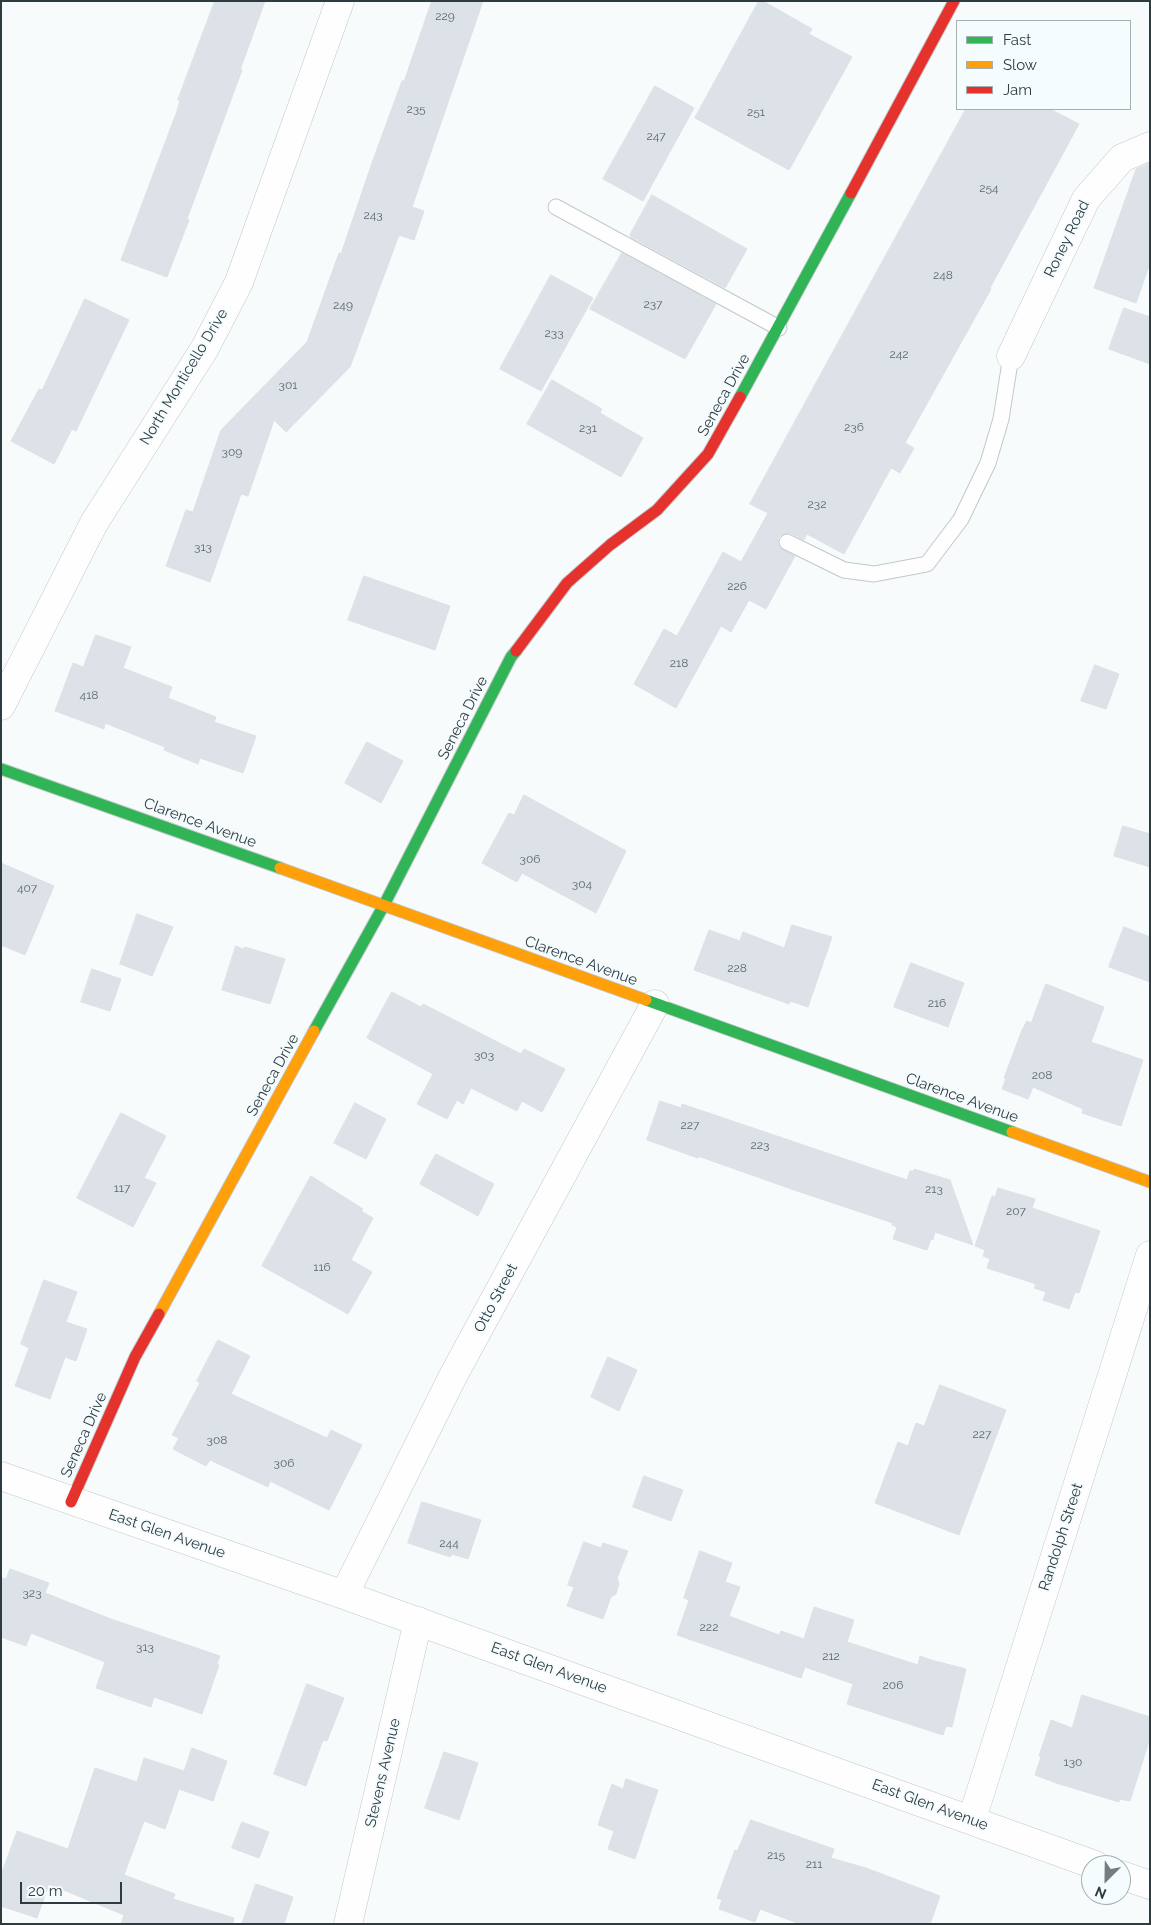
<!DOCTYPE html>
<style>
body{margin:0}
#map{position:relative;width:1151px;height:1925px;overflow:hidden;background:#f7fbfc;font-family:Raleway,sans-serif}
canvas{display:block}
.frame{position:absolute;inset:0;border:2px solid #2e3b40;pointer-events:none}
.legend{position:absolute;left:956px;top:20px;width:175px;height:90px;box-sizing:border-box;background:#f5fcfe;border:1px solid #a5afb2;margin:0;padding:6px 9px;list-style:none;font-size:15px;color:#2e3b40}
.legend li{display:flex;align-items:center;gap:10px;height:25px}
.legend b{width:25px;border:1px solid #a5afb2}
.north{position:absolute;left:1081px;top:1855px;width:50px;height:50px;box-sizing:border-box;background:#f5fcfe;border:1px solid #a5afb2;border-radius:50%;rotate:203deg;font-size:14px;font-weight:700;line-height:20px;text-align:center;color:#2e3b40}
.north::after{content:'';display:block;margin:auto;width:18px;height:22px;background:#747e82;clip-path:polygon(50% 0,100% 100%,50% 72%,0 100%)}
.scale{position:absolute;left:20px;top:1882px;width:102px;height:22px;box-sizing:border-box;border:2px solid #2e3b40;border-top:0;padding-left:6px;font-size:15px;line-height:18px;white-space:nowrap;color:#2e3b40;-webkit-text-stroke:4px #f5fcfe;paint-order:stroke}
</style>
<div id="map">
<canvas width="1151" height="1925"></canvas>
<div class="frame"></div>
<ul class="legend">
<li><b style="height:6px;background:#30b455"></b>Fast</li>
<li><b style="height:6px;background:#ff9f0a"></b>Slow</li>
<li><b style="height:6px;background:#e5322d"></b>Jam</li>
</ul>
<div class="north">N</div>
<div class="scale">20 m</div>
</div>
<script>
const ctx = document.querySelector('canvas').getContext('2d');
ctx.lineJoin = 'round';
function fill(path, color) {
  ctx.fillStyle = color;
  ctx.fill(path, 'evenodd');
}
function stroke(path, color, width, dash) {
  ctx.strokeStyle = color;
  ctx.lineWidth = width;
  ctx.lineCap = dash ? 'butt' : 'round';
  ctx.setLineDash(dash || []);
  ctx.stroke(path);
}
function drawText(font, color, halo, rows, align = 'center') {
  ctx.font = font + ' Raleway,sans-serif';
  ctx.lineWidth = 4;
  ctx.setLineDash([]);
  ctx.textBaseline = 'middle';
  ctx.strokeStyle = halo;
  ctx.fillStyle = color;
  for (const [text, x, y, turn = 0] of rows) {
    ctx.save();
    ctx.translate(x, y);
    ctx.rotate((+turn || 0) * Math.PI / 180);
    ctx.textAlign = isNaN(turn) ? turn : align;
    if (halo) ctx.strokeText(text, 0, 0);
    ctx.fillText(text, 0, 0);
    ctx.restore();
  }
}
const building = new Path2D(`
 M 215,1 L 265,1 L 240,70 L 242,70 L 187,219 L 189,220 L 167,277 L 121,260 L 177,111 L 180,100 L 178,100 Z
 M 432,1 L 483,1 L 412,207 L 424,211 L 414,240 L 399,235 L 350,367 L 286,432 L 274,420 L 248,496 L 241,494 L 210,582 L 166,566 L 186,510 L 193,512 L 221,430 L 307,342 L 339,253 L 341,254 L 373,160 L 402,81 L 404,81 Z
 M 759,1 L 763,1 L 812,29 L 809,34 L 852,57 L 789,170 L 695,118 Z
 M 655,86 L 694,108 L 643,201 L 603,179 Z
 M 966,109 L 1050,109 L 1079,124 L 990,288 L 991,289 L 905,443 L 914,448 L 900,473 L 891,468 L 844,554 L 807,534 L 804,540 L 791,533 L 781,535 L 778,538 L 779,547 L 795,556 L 766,609 L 749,600 L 731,632 L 721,626 L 676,708 L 634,684 L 664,629 L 677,636 L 723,552 L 741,562 L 768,513 L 750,504 Z
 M 1150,163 L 1150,263 L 1136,303 L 1094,288 L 1136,169 Z
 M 652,195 L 747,249 L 725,288 L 631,237 L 630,235 Z
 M 622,253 L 716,304 L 685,359 L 590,309 Z
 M 551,275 L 593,298 L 541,391 L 500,369 Z
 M 85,299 L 129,320 L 76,431 L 72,429 L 54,464 L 11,441 L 39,389 L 42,390 Z
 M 1124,308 L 1150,317 L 1150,364 L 1109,349 Z
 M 552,380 L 602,409 L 600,413 L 643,438 L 621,477 L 527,424 Z
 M 364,576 L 450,606 L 435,650 L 348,620 Z
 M 96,635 L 131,647 L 123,668 L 172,687 L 168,698 L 216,717 L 214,722 L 256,736 L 243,773 L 200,758 L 198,764 L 164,750 L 165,747 L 105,723 L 104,729 L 55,711 L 73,663 L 83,667 Z
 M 1095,665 L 1119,674 L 1106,709 L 1081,701 Z
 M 367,742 L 403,761 L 381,803 L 345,783 Z
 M 524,795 L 626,851 L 596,913 L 522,873 L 517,882 L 482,863 L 509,813 L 514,815 Z
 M 1123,826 L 1150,834 L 1150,867 L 1114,856 Z
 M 1,863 L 54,886 L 25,955 L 1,945 Z
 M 137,914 L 173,927 L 152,976 L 120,964 Z
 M 792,925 L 832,937 L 808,1007 L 790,1001 L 789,1004 L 694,970 L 709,930 L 740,941 L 743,932 L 784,948 Z
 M 1124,927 L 1150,937 L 1150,982 L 1109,967 Z
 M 236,946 L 243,949 L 245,947 L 285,959 L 270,1004 L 222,990 Z
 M 911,963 L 964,983 L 948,1027 L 894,1007 Z
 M 92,969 L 121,979 L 110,1011 L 81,1002 Z
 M 1046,984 L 1104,1007 L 1091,1042 L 1143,1060 L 1121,1126 L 1082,1113 L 1083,1109 L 1033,1087 L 1028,1099 L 1002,1089 L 1006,1078 L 1004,1078 L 1022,1030 L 1027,1021 L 1031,1023 Z
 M 392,992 L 421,1007 L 423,1004 L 521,1054 L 524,1049 L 565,1069 L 542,1112 L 522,1101 L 517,1111 L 471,1088 L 463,1104 L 457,1100 L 447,1119 L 417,1104 L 433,1074 L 367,1038 Z
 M 660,1101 L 681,1108 L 682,1104 L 907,1180 L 910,1171 L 914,1171 L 914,1169 L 950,1180 L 973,1245 L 935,1232 L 933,1240 L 931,1239 L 927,1250 L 893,1239 L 897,1227 L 892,1225 L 893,1223 L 797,1191 L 698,1156 L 698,1158 L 647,1140 Z
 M 355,1103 L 386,1119 L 366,1159 L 334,1143 Z
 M 121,1113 L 166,1136 L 144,1178 L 156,1183 L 133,1227 L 77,1198 Z
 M 436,1154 L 494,1184 L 478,1216 L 420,1184 Z
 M 311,1176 L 363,1209 L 361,1211 L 373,1218 L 351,1260 L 372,1272 L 348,1314 L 262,1266 Z
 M 998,1188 L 1035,1199 L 1032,1208 L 1100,1231 L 1079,1293 L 1075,1292 L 1069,1309 L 1043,1300 L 1046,1292 L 1034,1288 L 1036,1284 L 987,1268 L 990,1259 L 983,1256 L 985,1250 L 975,1246 L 992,1196 L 995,1197 Z
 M 44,1280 L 77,1292 L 66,1322 L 87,1329 L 76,1361 L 65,1357 L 50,1399 L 15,1386 L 29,1348 L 21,1344 Z
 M 218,1340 L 250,1356 L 231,1394 L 327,1438 L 331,1430 L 362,1445 L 329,1510 L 270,1481 L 268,1487 L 210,1460 L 206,1466 L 173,1449 L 179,1438 L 172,1435 L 200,1383 L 197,1381 Z
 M 608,1357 L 637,1370 L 619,1411 L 591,1397 Z
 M 940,1385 L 1006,1410 L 959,1535 L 875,1503 L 898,1442 L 908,1446 L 916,1423 L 924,1426 Z
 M 644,1476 L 683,1490 L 671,1521 L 633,1507 Z
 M 422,1502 L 481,1520 L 468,1559 L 452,1554 L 450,1557 L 408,1543 Z
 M 584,1542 L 601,1548 L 603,1543 L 628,1551 L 617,1578 L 619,1584 L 616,1594 L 611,1597 L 603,1619 L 567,1606 L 574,1587 L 568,1585 Z
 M 700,1551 L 732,1563 L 725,1582 L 740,1587 L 729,1616 L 779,1635 L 781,1631 L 804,1639 L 814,1607 L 854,1620 L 847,1642 L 918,1665 L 920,1656 L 931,1660 L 966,1669 L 952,1727 L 946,1726 L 943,1735 L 847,1704 L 853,1684 L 805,1667 L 801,1678 L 677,1635 L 689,1600 L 684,1598 Z
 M 10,1569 L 49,1583 L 45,1593 L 111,1619 L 220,1656 L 217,1664 L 219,1665 L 202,1714 L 154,1697 L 151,1707 L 96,1688 L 105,1662 L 31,1633 L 26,1646 L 1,1637 L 1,1578 L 6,1579 Z
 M 307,1684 L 344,1698 L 327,1741 L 323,1740 L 306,1786 L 274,1774 Z
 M 1082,1695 L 1150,1717 L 1150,1738 L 1130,1801 L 1119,1799 L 1119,1802 L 1056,1783 L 1035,1775 L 1041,1757 L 1039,1756 L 1051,1720 L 1072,1728 Z
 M 192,1748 L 227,1761 L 213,1801 L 179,1789 L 165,1829 L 144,1821 L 124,1875 L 175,1894 L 173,1899 L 234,1918 L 233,1924 L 121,1924 L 124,1915 L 49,1884 L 37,1918 L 1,1906 L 1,1875 L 17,1831 L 68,1849 L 95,1768 L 137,1782 L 144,1758 L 184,1771 Z
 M 444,1752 L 478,1763 L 459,1820 L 425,1808 Z
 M 626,1779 L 658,1790 L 635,1859 L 608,1849 L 614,1831 L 598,1825 L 612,1784 L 623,1789 Z
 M 751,1820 L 834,1849 L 831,1858 L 866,1868 L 940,1896 L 930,1924 L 800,1924 L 760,1909 L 755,1922 L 719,1909 L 722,1900 L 717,1898 L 735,1850 L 737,1851 Z
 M 242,1822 L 269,1832 L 259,1858 L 232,1848 Z
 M 256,1884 L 293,1897 L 284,1924 L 242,1924 Z`);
const lane = new Path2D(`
 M 556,207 L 779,328
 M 787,542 L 844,570 L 874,574 L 927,564 L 961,519 L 988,463 L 1001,419 L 1011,356`);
const street = new Path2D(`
 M 1011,356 L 1086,199 L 1122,158 L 1150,146
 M 1,706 L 94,523 L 205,348 L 239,282 L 340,1
 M 1,1476 L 344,1595 L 1095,1865
 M 344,1595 L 453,1376 L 655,1004
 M 972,1819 L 1150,1255
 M 1121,1875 L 1150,1885
 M 348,1924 L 418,1621`);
const fast = new Path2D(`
 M 740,397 L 851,193
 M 1,769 L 280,868
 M 646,1000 L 1012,1132
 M 314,1031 L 384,905 L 511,657 L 516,651`);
const slow = new Path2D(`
 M 280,868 L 646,1000
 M 1012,1132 L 1150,1182
 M 159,1314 L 314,1031`);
const jam = new Path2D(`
 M 851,193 L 954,1
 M 516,651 L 567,583 L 610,545 L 657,510 L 708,454 L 740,397
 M 71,1502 L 135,1357 L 159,1314`);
const numberNames = [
 ["229",445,16],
 ["235",416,109],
 ["251",756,112],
 ["247",656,136],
 ["254",989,188],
 ["243",373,215],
 ["248",943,275],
 ["237",653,304],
 ["249",343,305],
 ["233",554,333],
 ["242",899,354],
 ["301",288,385],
 ["236",854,427],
 ["231",588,428],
 ["309",232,452],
 ["232",817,504],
 ["313",203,547],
 ["226",737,586],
 ["218",679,663],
 ["418",89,695],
 ["306",530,859],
 ["304",582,884],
 ["407",27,888],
 ["228",737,968],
 ["216",937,1003],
 ["303",484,1055],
 ["208",1042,1075],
 ["227",690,1125],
 ["223",760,1145],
 ["117",122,1188],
 ["213",934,1189],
 ["207",1016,1211],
 ["116",322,1267],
 ["227",982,1434],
 ["308",217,1440],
 ["306",284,1463],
 ["244",449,1543],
 ["323",32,1593],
 ["222",709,1627],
 ["313",145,1647],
 ["212",831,1656],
 ["206",893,1685],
 ["130",1073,1762],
 ["215",776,1855],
 ["211",814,1864]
];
const streetNames = [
 ["Roney Road",1067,239,-64],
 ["North Monticello Drive",184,377,-59],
 ["Seneca Drive",724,395,-61],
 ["Seneca Drive",463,718,-63],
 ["Clarence Avenue",200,823,20],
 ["Clarence Avenue",581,961,20],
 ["Seneca Drive",273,1075,-61],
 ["Clarence Avenue",962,1098,20],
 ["Otto Street",496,1298,-62],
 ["Seneca Drive",84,1435,-66],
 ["East Glen Avenue",167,1534,19],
 ["Randolph Street",1061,1537,-72],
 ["East Glen Avenue",549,1668,20],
 ["Stevens Avenue",383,1773,-77],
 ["East Glen Avenue",930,1805,20]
];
fill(building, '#dce2e7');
stroke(building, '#dce1e6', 1);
stroke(lane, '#c1c8cb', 17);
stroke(street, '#c1c8cb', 29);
stroke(fast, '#c1c8cb', 13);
stroke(slow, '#c1c8cb', 13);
stroke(jam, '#c1c8cb', 13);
stroke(lane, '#fefeff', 15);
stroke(street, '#fefeff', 28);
stroke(fast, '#30b455', 11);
stroke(slow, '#ff9f0a', 11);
stroke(jam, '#e5322d', 11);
drawText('12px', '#5d686d', null, numberNames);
drawText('15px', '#2e3b40', '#f5fcfe', streetNames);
</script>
